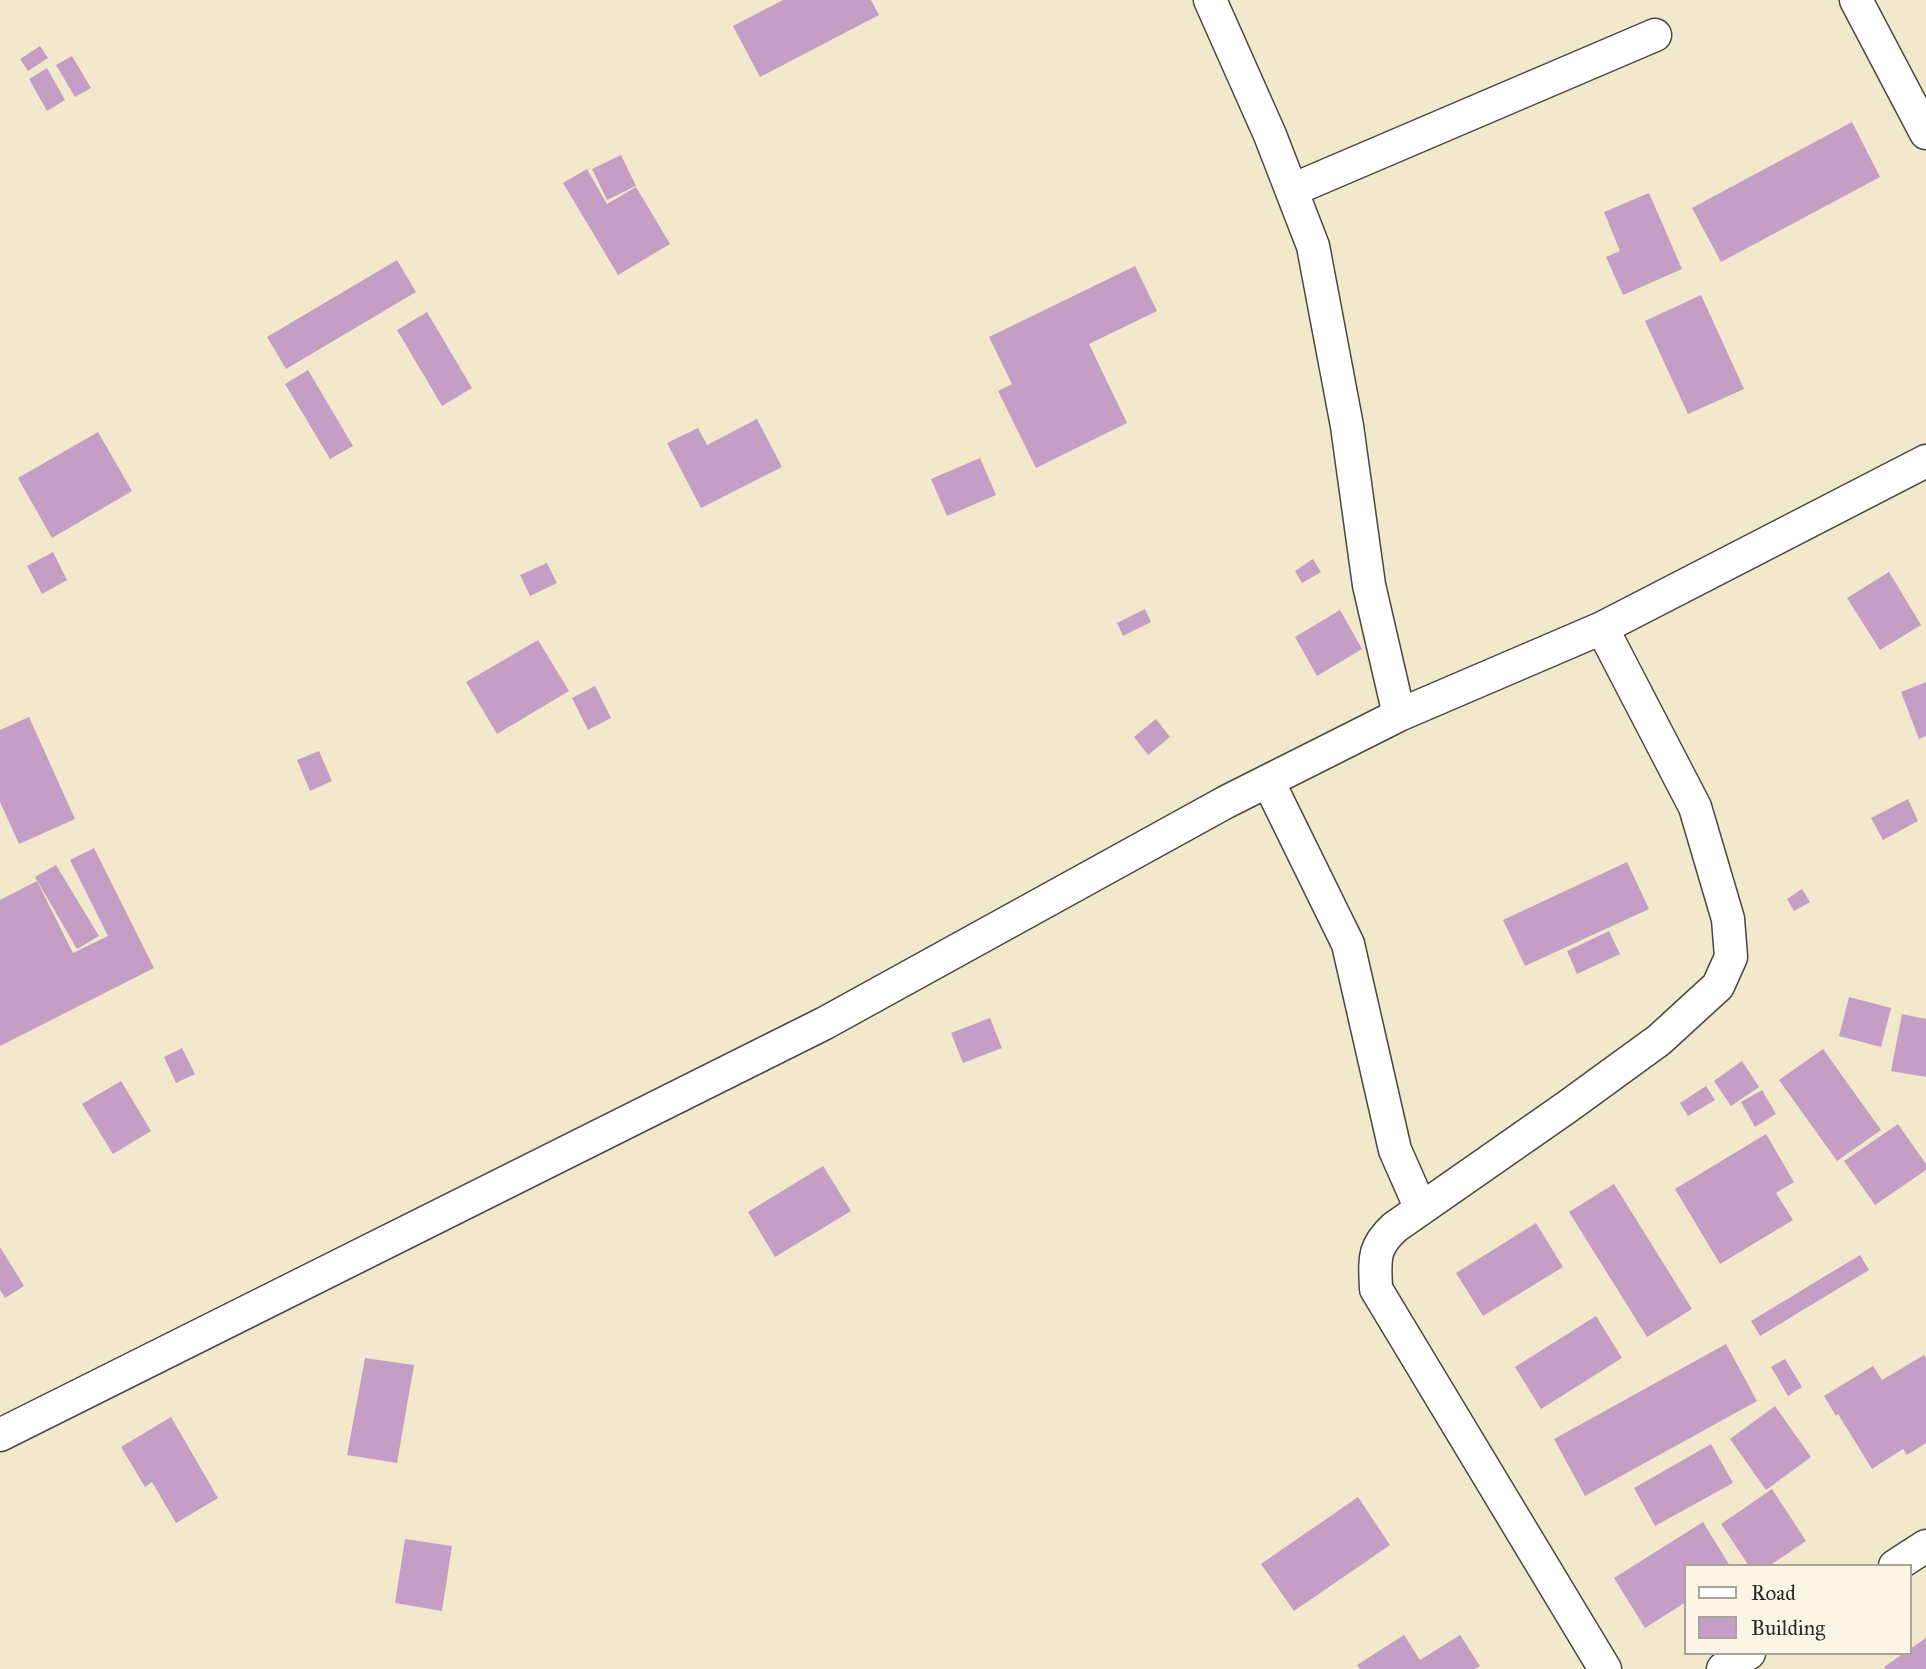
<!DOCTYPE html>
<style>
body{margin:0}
#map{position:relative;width:1926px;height:1669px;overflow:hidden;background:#f2e9cd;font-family:"IM FELL Great Primer",serif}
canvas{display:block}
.legend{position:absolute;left:1684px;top:1564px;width:228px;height:91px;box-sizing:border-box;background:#fcf5e5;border:2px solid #a8a49b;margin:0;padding:9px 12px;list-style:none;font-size:21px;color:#2b2b2b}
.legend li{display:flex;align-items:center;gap:14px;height:35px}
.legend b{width:35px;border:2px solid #a8a49b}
</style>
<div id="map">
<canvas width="1926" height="1669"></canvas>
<ul class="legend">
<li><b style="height:9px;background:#fff"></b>Road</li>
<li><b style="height:19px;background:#c59ec6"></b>Building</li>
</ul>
</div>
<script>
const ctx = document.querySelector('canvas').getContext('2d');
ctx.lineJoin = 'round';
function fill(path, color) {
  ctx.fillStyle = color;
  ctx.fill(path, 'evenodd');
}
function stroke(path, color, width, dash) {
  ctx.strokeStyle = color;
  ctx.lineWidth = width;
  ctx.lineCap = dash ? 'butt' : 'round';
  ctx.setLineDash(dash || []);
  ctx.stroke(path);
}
const building = new Path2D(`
 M 783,0 L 871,0 L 879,15 L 760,77 L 733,26 Z
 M 40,46 L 48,58 L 28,71 L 20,59 Z
 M 72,56 L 91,88 L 75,97 L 56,65 Z
 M 47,68 L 65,100 L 47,111 L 29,79 Z
 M 1852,122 L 1880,177 L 1721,262 L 1692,208 Z
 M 621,155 L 636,186 L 607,200 L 592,169 Z
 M 587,169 L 607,204 L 636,187 L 670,244 L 618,275 L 563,183 Z
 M 1649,193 L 1682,269 L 1623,295 L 1606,257 L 1620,251 L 1604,212 Z
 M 397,260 L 416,292 L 286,369 L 267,337 Z
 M 1135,266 L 1157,311 L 1089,344 L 1127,423 L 1036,468 L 998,391 L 1012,384 L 989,337 Z
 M 1701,295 L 1744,389 L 1688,414 L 1645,321 Z
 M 427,312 L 472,388 L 442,406 L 397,330 Z
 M 308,370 L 353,446 L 330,459 L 285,384 Z
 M 757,419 L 782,467 L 701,508 L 667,443 L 698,428 L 707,445 Z
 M 98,432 L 132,491 L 52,538 L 18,478 Z
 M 980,458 L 996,495 L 947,516 L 931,479 Z
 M 53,552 L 67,580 L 42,594 L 27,566 Z
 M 1313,559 L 1321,572 L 1302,583 L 1295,571 Z
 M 547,563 L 557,583 L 530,596 L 520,575 Z
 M 1889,572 L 1921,625 L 1880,650 L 1847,598 Z
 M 1145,609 L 1151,622 L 1123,636 L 1117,623 Z
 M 1340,610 L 1362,649 L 1317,676 L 1295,637 Z
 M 538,640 L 569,691 L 497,734 L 466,682 Z
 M 1926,682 L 1926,736 L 1919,739 L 1901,692 Z
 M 595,686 L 611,718 L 588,730 L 572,698 Z
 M 29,717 L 75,819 L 19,844 L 0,802 L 0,730 Z
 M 1156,719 L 1170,737 L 1148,755 L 1134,737 Z
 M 319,751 L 332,781 L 310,791 L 297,760 Z
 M 1908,799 L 1918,821 L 1883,840 L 1871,818 Z
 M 94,848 L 154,968 L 0,1046 L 0,900 L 37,881 L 73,953 L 108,936 L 70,860 Z
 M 1627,862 L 1649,909 L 1525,966 L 1503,920 Z
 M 56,865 L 99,936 L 77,949 L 35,877 Z
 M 1802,889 L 1810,902 L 1794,911 L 1787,899 Z
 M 1609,931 L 1620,954 L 1577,974 L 1567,951 Z
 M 1849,997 L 1891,1008 L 1881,1047 L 1839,1036 Z
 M 1902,1014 L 1926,1019 L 1926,1077 L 1891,1071 Z
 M 990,1018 L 1002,1048 L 963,1063 L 951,1033 Z
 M 182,1048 L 195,1074 L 176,1083 L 164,1057 Z
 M 1823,1049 L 1881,1130 L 1837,1161 L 1779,1080 Z
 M 1742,1061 L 1759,1087 L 1731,1106 L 1714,1081 Z
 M 121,1081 L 151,1131 L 113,1154 L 82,1104 Z
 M 1706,1086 L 1715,1100 L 1688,1116 L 1680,1103 Z
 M 1762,1090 L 1776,1114 L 1755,1127 L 1741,1102 Z
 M 1898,1124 L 1926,1164 L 1926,1170 L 1875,1205 L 1844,1161 Z
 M 1766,1134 L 1794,1182 L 1776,1193 L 1793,1220 L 1720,1264 L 1675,1189 Z
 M 823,1166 L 851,1211 L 775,1257 L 748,1212 Z
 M 1614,1184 L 1692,1309 L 1647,1337 L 1569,1212 Z
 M 1536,1223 L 1563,1267 L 1483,1316 L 1456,1273 Z
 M 0,1247 L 24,1286 L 5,1298 L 0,1290 Z
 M 1860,1255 L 1869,1270 L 1760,1336 L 1751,1321 Z
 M 1596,1316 L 1622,1358 L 1541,1409 L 1515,1367 Z
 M 1726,1344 L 1757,1401 L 1585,1496 L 1554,1439 Z
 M 1924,1355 L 1926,1359 L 1926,1443 L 1907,1455 L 1903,1449 L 1872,1469 L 1838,1414 L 1836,1416 L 1824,1396 L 1873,1366 L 1882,1380 Z
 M 365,1358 L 414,1365 L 397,1463 L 347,1455 Z
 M 1785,1359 L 1802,1387 L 1788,1396 L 1771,1367 Z
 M 1775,1406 L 1811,1457 L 1766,1490 L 1730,1439 Z
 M 171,1417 L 218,1498 L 176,1523 L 152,1482 L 145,1487 L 121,1447 Z
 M 1711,1444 L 1733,1483 L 1655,1526 L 1634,1488 Z
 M 1772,1489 L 1806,1541 L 1769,1566 L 1749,1566 L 1721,1524 Z
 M 1358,1497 L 1390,1545 L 1294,1611 L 1261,1564 Z
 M 1703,1522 L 1730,1566 L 1686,1566 L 1686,1602 L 1645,1628 L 1614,1578 Z
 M 405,1539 L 452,1546 L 442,1611 L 395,1603 Z
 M 1404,1635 L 1420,1660 L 1460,1635 L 1480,1666 L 1475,1669 L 1360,1669 L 1357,1665 Z
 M 1926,1638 L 1926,1669 L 1886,1669 L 1884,1667 L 1904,1653 L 1910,1653 L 1910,1649 Z`);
const minor = new Path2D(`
 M 1210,0 L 1270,135 L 1313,246 L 1347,426 L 1369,585 L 1399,715
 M 1856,0 L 1926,133
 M 1292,190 L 1655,35
 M 1602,628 L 1695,807 L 1728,919 L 1731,957 L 1718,986 L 1659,1040 L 1567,1107 L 1395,1227 C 1372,1248 1375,1260 1376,1289 L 1605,1669
 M 1268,781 L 1348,944 L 1395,1150 L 1421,1209
 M 0,1435 L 825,1023 L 1226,802 L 1399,715 L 1602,628 L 1926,461
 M 1895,1566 L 1926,1546
 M 1723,1669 L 1749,1653`);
fill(building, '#c59ec6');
stroke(minor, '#494843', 35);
stroke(minor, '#fff', 32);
</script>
